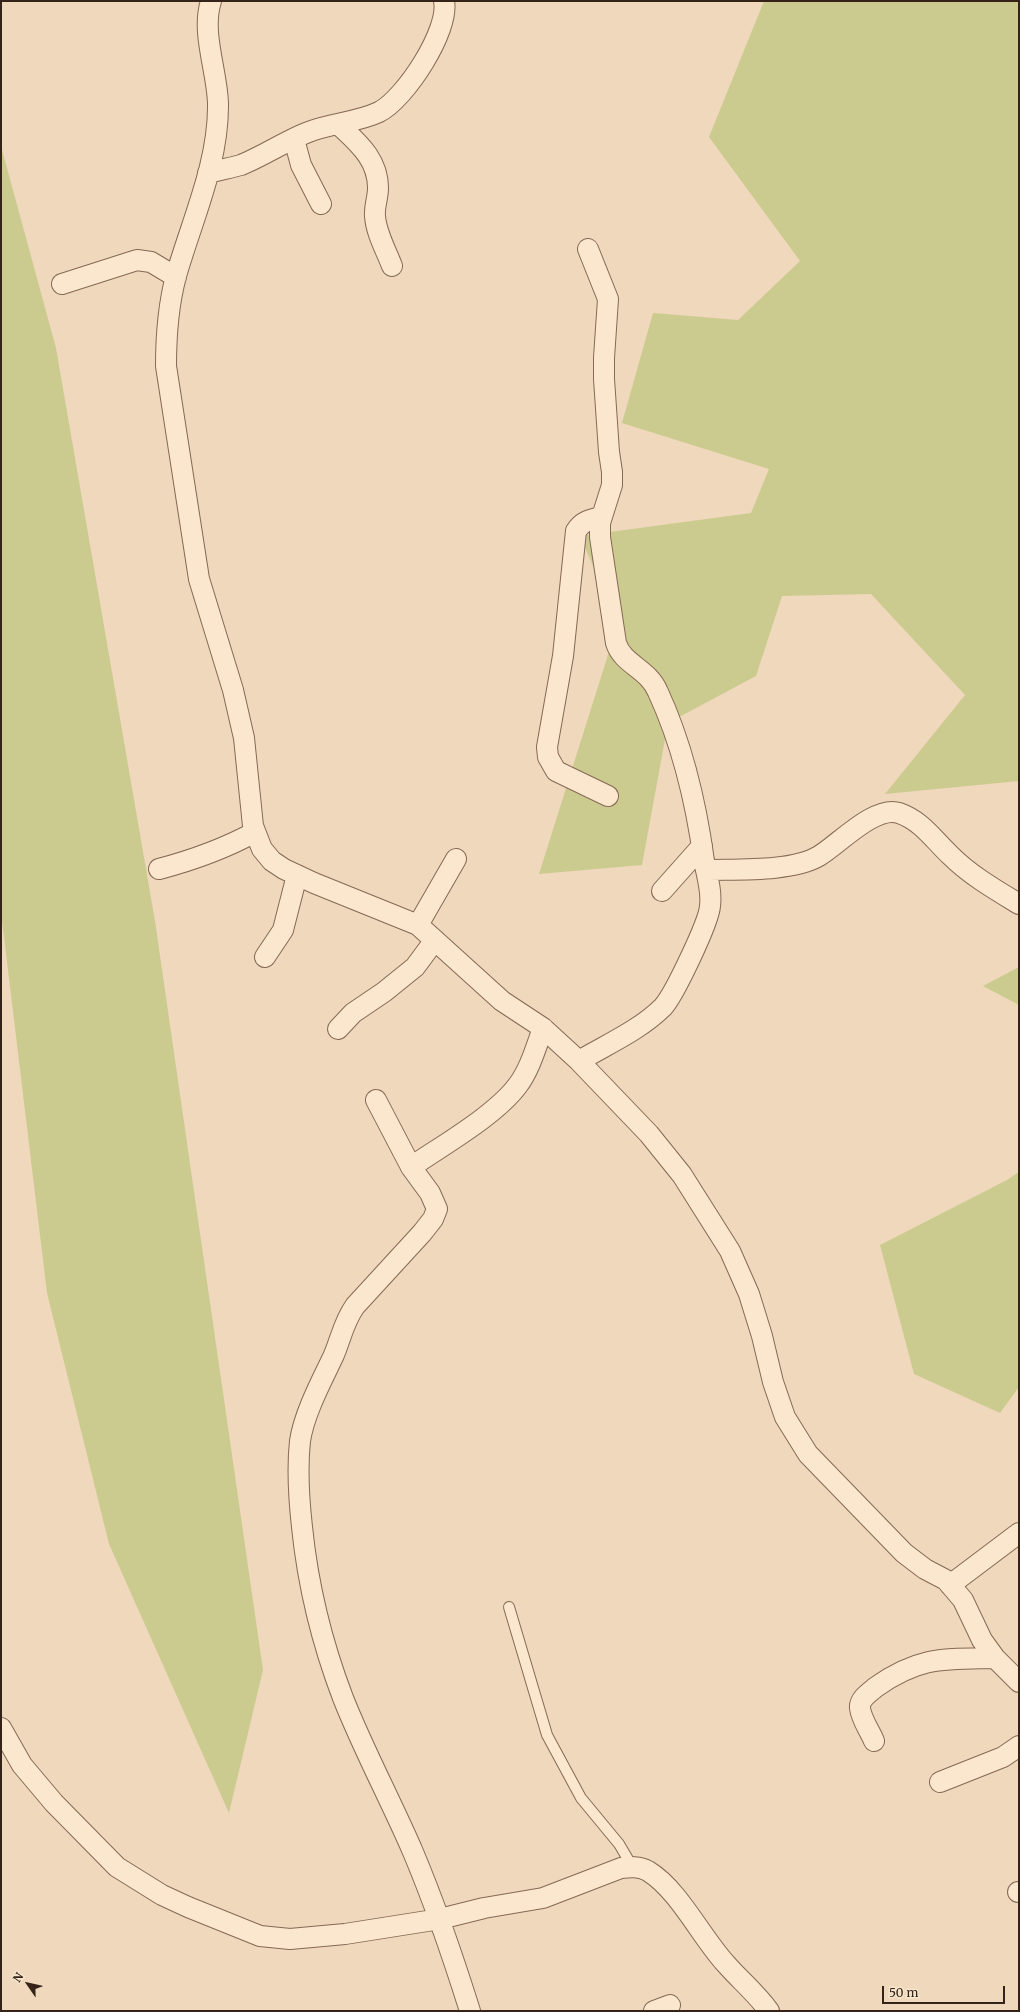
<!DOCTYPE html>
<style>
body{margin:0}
#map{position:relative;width:1020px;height:2012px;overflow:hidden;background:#efd8bb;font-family:Merriweather,serif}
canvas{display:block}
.frame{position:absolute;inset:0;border:2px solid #35231a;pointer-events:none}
.north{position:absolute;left:8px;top:1964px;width:40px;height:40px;-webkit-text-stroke:3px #f6e4cb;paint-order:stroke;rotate:304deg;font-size:11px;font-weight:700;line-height:16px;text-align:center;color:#35231a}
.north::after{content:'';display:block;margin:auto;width:14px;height:18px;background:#35231a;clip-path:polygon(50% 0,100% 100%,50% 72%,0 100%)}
.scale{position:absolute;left:882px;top:1986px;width:123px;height:18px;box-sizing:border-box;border:2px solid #35231a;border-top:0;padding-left:5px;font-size:12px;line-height:14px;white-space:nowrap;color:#35231a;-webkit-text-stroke:3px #f6e4cb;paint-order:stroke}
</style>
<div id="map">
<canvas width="1020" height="2012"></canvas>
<div class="frame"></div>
<div class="north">N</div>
<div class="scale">50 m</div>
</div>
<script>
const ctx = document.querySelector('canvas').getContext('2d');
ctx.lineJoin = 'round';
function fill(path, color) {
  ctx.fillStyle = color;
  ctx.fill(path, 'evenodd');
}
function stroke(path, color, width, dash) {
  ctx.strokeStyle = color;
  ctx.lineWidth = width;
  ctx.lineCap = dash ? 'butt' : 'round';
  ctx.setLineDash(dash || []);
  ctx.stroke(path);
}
const green = new Path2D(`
 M 764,1 L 1019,1 L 1019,781 L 885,794 L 965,695 L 871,594 L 782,596 L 756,676 L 668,723 L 642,865 L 539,874 L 618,623 L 580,536 L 751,513 L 769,469 L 622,423 L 653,313 L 738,320 L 800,261 L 709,137 Z
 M 1,146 L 56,348 L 155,921 L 263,1670 L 229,1813 L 109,1544 L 47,1293 L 1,912 Z
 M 1019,967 L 1019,1005 L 983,986 Z
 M 1019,1172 L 1019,1387 L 1000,1413 L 914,1374 L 880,1245 L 1007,1180 Z`);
const service = new Path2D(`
 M 509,1607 L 547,1735 L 581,1798 L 619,1844 L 632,1866`);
const minor = new Path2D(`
 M 211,1 C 201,33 217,70 218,103 C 219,163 192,220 176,276 C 168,306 166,336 166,366 L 199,579 L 233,690 L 244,738 L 253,826 L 262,849 L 272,861 L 284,869 L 314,883 L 418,925 L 502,1001 L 543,1028 L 579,1061 L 649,1134 L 682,1175 L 730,1251 L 749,1294 L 762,1336 L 773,1382 L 785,1417 L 808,1454 L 904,1553 L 925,1569 L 946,1580 L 963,1600 L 982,1640 L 995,1658 L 1019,1682
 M 339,125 C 358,143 378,159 378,188 C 378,198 374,207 375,216 C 376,233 386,250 392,266
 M 294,139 L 301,165 L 321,204
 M 208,173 C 219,170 230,168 241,165 C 263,156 284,142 306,133 C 329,123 356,123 379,112 C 405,99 450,30 444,1
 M 62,284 L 137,260 L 151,262 L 176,277
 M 602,517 C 591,519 582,521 576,531 L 563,656 L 547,747 L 548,757 L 556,771 L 608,796
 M 159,869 C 193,860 224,849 255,832
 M 706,870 C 737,869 792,872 819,856 C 839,844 875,805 899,813 C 922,821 933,839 950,855 C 970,875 994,889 1019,904
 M 662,891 L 702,846
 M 418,925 L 456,859
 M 265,957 L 283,930 L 297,875
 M 338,1029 L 353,1013 L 384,992 L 415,967 L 435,940
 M 579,1061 C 606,1045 640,1030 663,1007 C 674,995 709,922 710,906 C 712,891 707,876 704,861 C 696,802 683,746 658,692 C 648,668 623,665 616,643 L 600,537 L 600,523 L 612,485 L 612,472 L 609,452 L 604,379 L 604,358 L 608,299 L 588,249
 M 376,1100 L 411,1167 L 430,1193 L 437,1209 L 433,1219 L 422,1233 L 355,1306 C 343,1323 341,1339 333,1357 C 321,1382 304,1414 300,1441 C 297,1469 299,1500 302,1527 C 308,1586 322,1643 343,1698 C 364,1751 391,1801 413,1852 C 435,1904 453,1957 470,2011
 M 411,1167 C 443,1145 496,1115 518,1085 C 530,1069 536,1047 543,1028
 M 950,1585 L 1019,1533
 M 1,1728 L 22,1765 L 54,1803 L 117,1867 L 162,1895 L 188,1907 L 260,1936 L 290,1939 L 345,1934 L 440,1919 L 484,1908 L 543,1898 L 621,1868 C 630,1867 639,1866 648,1871 C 679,1890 701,1937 726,1964 C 740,1980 756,1993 769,2011
 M 874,1741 C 870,1731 861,1719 860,1708 C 859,1699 870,1692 876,1687 C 920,1656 945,1659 995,1658
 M 940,1782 L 1003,1757 L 1019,1746
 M 1018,1892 L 1019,1892
 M 654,2011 L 670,2005`);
fill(green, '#cccb8f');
stroke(service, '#866855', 12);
stroke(minor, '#866855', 22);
stroke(service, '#fae7ce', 10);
stroke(minor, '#fae7ce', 20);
</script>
